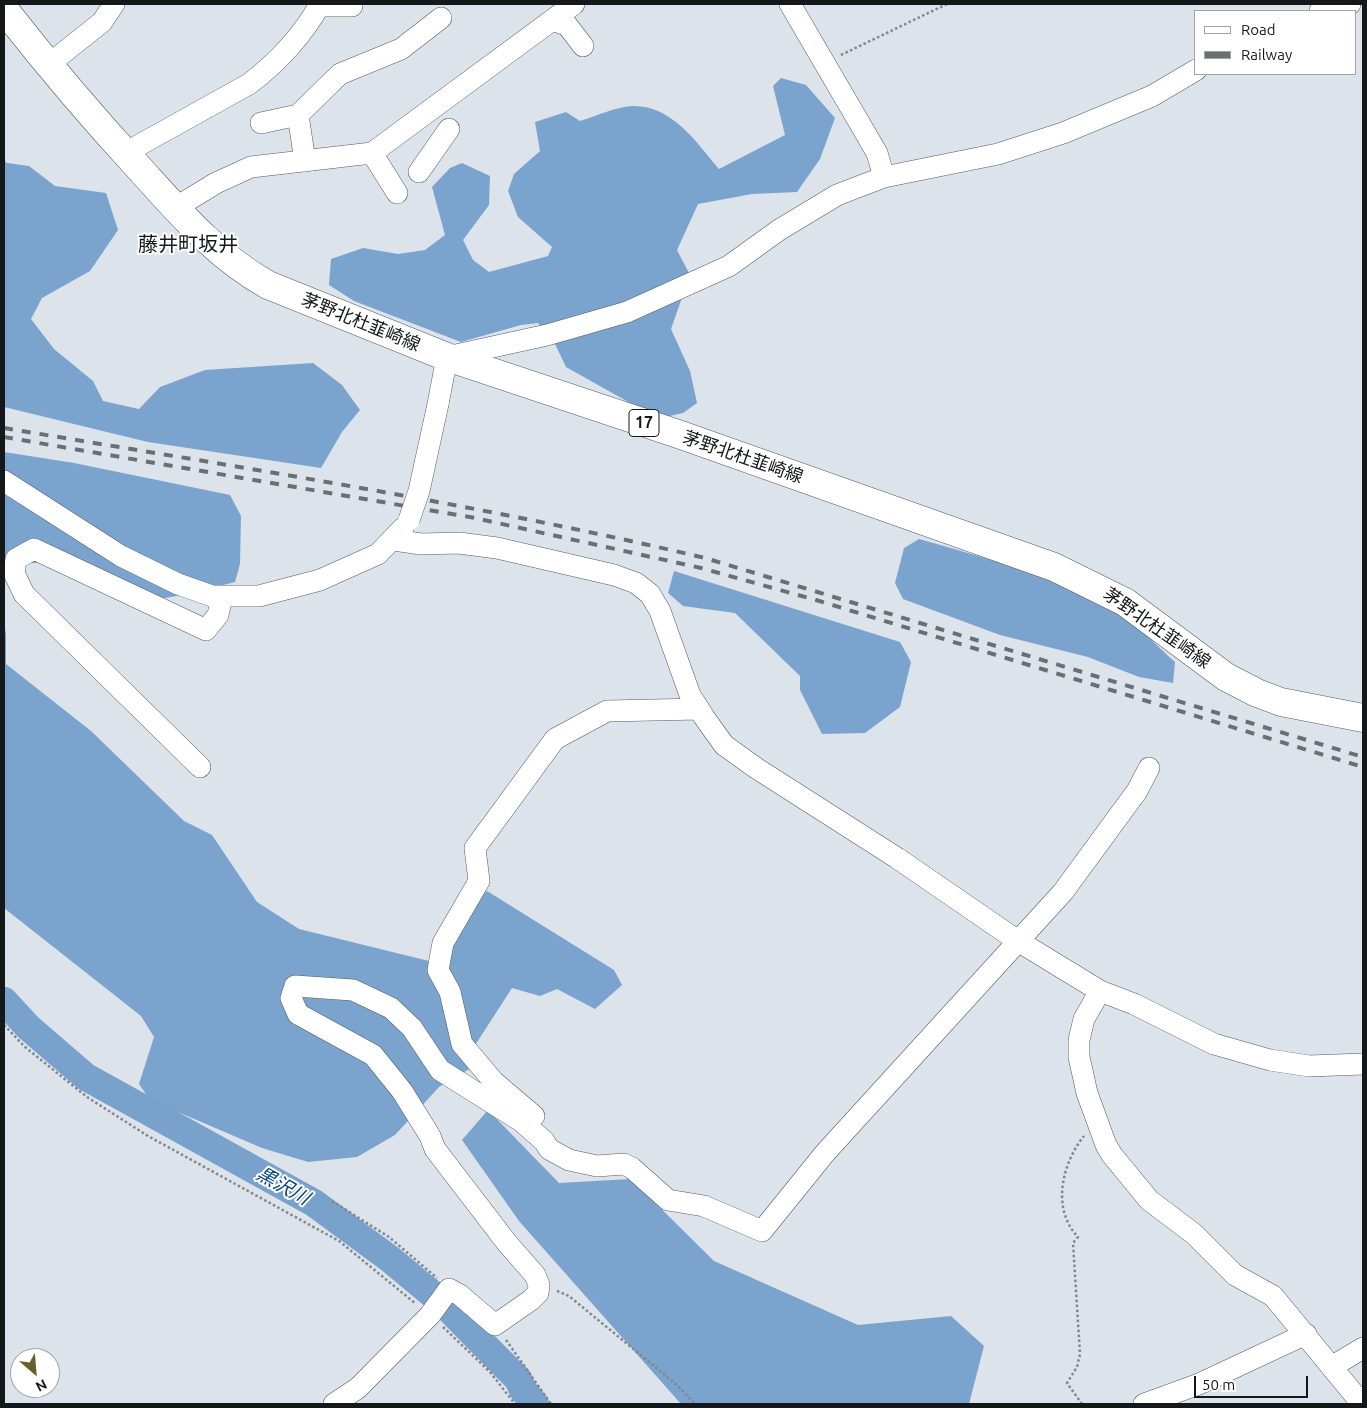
<!DOCTYPE html>
<meta charset="utf-8">
<style>
body{margin:0}
#map{position:relative;width:1367px;height:1408px;overflow:hidden;background:#dce3eb;font-family:Ubuntu,sans-serif}
canvas{display:block}
.frame{position:absolute;inset:0;border:5px solid #15181a;pointer-events:none}
.legend{position:absolute;left:1194px;top:10px;width:162px;height:65px;box-sizing:border-box;background:#fff;border:1px solid #a1a3a3;margin:0;padding:6px 9px;list-style:none;font-size:15px;color:#15181a}
.legend li{display:flex;align-items:center;gap:10px;height:25px}
.legend b{width:25px;border:1px solid #a1a3a3}
.north{position:absolute;left:10px;top:1348px;width:50px;height:50px;box-sizing:border-box;background:#fff;border:1px solid #a1a3a3;border-radius:50%;rotate:153deg;font-size:14px;font-weight:700;line-height:20px;text-align:center;color:#15181a}
.north::after{content:'';display:block;margin:auto;width:18px;height:22px;background:#685f2c;clip-path:polygon(50% 0,100% 100%,50% 72%,0 100%)}
.scale{position:absolute;left:1194px;top:1376px;width:114px;height:22px;box-sizing:border-box;border:2px solid #15181a;border-top:0;padding-left:6px;font-size:15px;line-height:18px;white-space:nowrap;color:#15181a;-webkit-text-stroke:4px #fff;paint-order:stroke}
</style>
<div id="map">
<canvas width="1367" height="1408"></canvas>
<div class="frame"></div>
<ul class="legend">
<li><b style="height:6px;background:#fff"></b>Road</li>
<li><b style="height:6px;background:#6a6f73"></b>Railway</li>
</ul>
<div class="north">N</div>
<div class="scale">50 m</div>
</div>
<script>
const ctx = document.querySelector('canvas').getContext('2d');
ctx.lineJoin = 'round';
function fill(path, color) {
  ctx.fillStyle = color;
  ctx.fill(path, 'evenodd');
}
function stroke(path, color, width, dash) {
  ctx.strokeStyle = color;
  ctx.lineWidth = width;
  ctx.lineCap = dash ? 'butt' : 'round';
  ctx.setLineDash(dash || []);
  ctx.stroke(path);
}
function drawText(font, color, halo, rows, align = 'center') {
  ctx.font = font + ' Ubuntu,"Noto Sans JP",sans-serif';
  ctx.lineWidth = 4;
  ctx.setLineDash([]);
  ctx.textBaseline = 'middle';
  ctx.strokeStyle = halo;
  ctx.fillStyle = color;
  for (const [text, x, y, turn = 0] of rows) {
    ctx.save();
    ctx.translate(x, y);
    ctx.rotate((+turn || 0) * Math.PI / 180);
    ctx.textAlign = isNaN(turn) ? turn : align;
    if (halo) ctx.strokeText(text, 0, 0);
    ctx.fillText(text, 0, 0);
    ctx.restore();
  }
}
const forest = new Path2D(`
 M 781,78 L 806,85 L 835,118 L 820,159 L 797,192 L 752,194 L 698,204 L 677,250 L 690,275 L 671,329 L 690,371 L 697,403 L 683,413 L 665,417 L 639,408 L 566,367 L 555,344 L 538,323 L 521,325 L 461,342 L 354,301 L 329,285 L 331,259 L 363,248 L 398,254 L 425,250 L 445,235 L 432,187 L 450,168 L 462,163 L 490,176 L 489,205 L 463,240 L 473,260 L 489,272 L 548,256 L 552,247 L 518,217 L 508,191 L 514,174 L 540,151 L 535,122 L 566,112 L 580,121 C 596,116 616,107 632,106 C 672,105 696,142 719,169 L 785,135 L 773,86 Z
 M 4,160 L 7,163 L 29,166 L 55,186 L 106,193 L 118,230 L 90,271 L 42,298 L 31,319 L 54,349 L 93,381 L 103,401 L 139,409 L 160,387 L 205,370 L 313,363 L 342,385 L 360,410 L 342,432 L 321,468 L 148,442 L 4,407 Z
 M 4,452 L 74,463 L 230,495 L 241,516 L 240,564 L 235,582 L 183,595 L 140,602 L 45,563 L 27,563 L 4,573 Z
 M 919,539 C 985,558 1070,579 1126,619 C 1144,631 1159,648 1175,662 L 1173,683 L 1139,677 L 1088,657 L 1000,635 L 903,599 L 895,583 L 904,548 Z
 M 674,571 L 900,642 L 911,662 L 900,707 L 865,733 L 822,734 L 800,690 L 800,676 L 735,613 L 683,606 L 668,593 Z
 M 4,622 L 6,635 L 6,664 L 91,731 L 184,821 L 212,835 L 257,902 L 299,929 L 437,963 L 461,916 L 487,891 L 614,970 L 622,985 L 595,1009 L 557,989 L 540,996 L 512,988 L 472,1050 L 476,1065 L 439,1087 L 395,1135 L 357,1157 L 308,1162 L 262,1148 L 150,1100 L 139,1084 L 154,1037 L 141,1016 L 4,908 Z
 M 488,1110 L 559,1183 L 631,1179 L 714,1261 L 858,1325 L 951,1316 L 984,1346 L 969,1404 L 681,1404 L 519,1221 L 462,1140 Z`);
const river = new Path2D(`
 M 4,1001 L 28,1027 L 86,1077 L 314,1203 L 390,1259 L 443,1303 L 492,1353 L 518,1379 L 523,1390 L 535,1404`);
const path = new Path2D(`
 M 841,55 L 947,4
 M 4,1025 L 25,1047 L 87,1097 L 148,1136 L 339,1241 L 416,1304
 M 332,1201 L 389,1237 L 437,1278
 M 557,1291 L 569,1296 L 677,1385 L 695,1404
 M 443,1327 L 490,1372 L 515,1404
 M 506,1340 L 551,1404
 M 1082,1404 L 1067,1383 L 1077,1367 L 1080,1354 L 1073,1243 L 1078,1237 C 1051,1209 1062,1163 1084,1136`);
const minor = new Path2D(`
 M 790,4 L 877,153 L 884,177
 M 319,6 L 352,6
 M 1320,11 L 1350,4
 M 552,20 L 567,25 L 583,46
 M 48,65 L 102,22 L 114,4
 M 298,115 L 305,161
 M 261,123 L 298,115 L 340,74 L 401,49 L 441,18
 M 125,153 L 249,84 C 277,63 304,34 320,4
 M 372,153 L 397,193
 M 419,172 L 449,129
 M 175,208 L 216,183 L 251,167 L 372,153 L 574,4
 M 438,404 L 447,357 L 547,335 L 627,312 L 729,266 L 779,230 L 837,195 L 884,177 L 998,154 L 1063,133 L 1152,96 L 1196,70
 M 4,481 L 121,556 L 178,584 L 212,596 L 259,596 L 320,580 L 378,554 L 403,528
 M 394,540 L 421,544 L 459,543 L 497,548 L 614,575 L 636,583 L 650,594 L 660,611 L 690,695 L 704,717 L 724,745 L 756,768 L 897,858 L 1018,941 L 1100,991 L 1134,1004 L 1214,1044 L 1270,1060 L 1309,1066 L 1363,1064
 M 200,767 L 24,594 L 14,573 L 16,559 L 34,549 L 206,630 L 218,615 L 222,596
 M 1100,991 L 1084,1019 L 1079,1040 L 1079,1057 L 1087,1093 L 1106,1145 L 1112,1155 L 1149,1200 L 1194,1234 L 1235,1275 L 1273,1296 L 1362,1404
 M 534,1116 L 494,1082 L 462,1044 L 450,992 L 438,970 L 443,943 L 479,881 L 475,848 L 555,739 L 607,711 L 699,709
 M 1333,1366 L 1363,1348
 M 334,1404 L 358,1388 L 430,1315 L 449,1289 L 460,1295 L 495,1325 L 531,1300 L 538,1293 L 539,1285 L 535,1275 L 507,1243 L 435,1149 L 430,1136 L 402,1091 L 373,1055 L 298,1014 L 291,998 L 295,986 L 353,990 L 391,1008 L 412,1028 L 440,1070 L 521,1121 L 544,1141 L 549,1149 L 569,1160 L 597,1166 L 624,1164 L 632,1168 L 668,1200 L 704,1206 L 762,1231 L 825,1153 L 1063,892 L 1137,791 L 1149,768
 M 1144,1404 L 1199,1384 L 1306,1334`);
const major = new Path2D(`
 M 4,9 C 47,64 92,117 139,168 C 179,212 216,256 268,285 L 447,357 L 681,435 L 1054,567 L 1125,602 L 1226,677 L 1257,693 L 1281,702 L 1363,718`);
const rail = new Path2D(`
 M 4,428 C 238,467 473,503 705,558 L 1363,757
 M 4,437 L 475,518 L 701,568 L 816,600 L 1363,767`);
const minorBridge = new Path2D(`
 M 409,520 L 419,491 L 438,404`);
const shields = [
 [644,423,30]
];
const shieldNames = [
 ["17",644,423]
];
const streetNames = [
 ["茅野北杜韮崎線",361,322,22],
 ["茅野北杜韮崎線",743,457,19],
 ["茅野北杜韮崎線",1157,628,35]
];
const waterNames = [
 ["黒沢川",283,1186,29]
];
const quarterNames = [
 ["藤井町坂井",188,244]
];
fill(forest, '#7aa3ce');
stroke(river, '#78a1cc', 28);
stroke(minor, '#545a61', 22);
stroke(major, '#545a61', 29);
stroke(path, '#81868b', 2.5, [2.5, 2.5]);
stroke(minor, '#fff', 21);
stroke(major, '#fff', 28);
stroke(rail, '#6a6f73', 4, [9, 9]);
stroke(minorBridge, '#545a61', 22, []);
stroke(minorBridge, '#fff', 21);
for (const [x, y, w] of shields) {
  const box = new Path2D();
  box.roundRect(x - w / 2, y - 13.5, w, 27, 4);
  ctx.fillStyle = '#fff';
  ctx.fill(box);
  stroke(box, '#15181a', 1);
}
drawText('bold 16px', '#15181a', null, shieldNames);
drawText('18px', '#15181a', '#fff', streetNames);
drawText('italic 19px', '#004278', '#fff', waterNames);
drawText('20px', '#15181a', '#fff', quarterNames);
</script>
